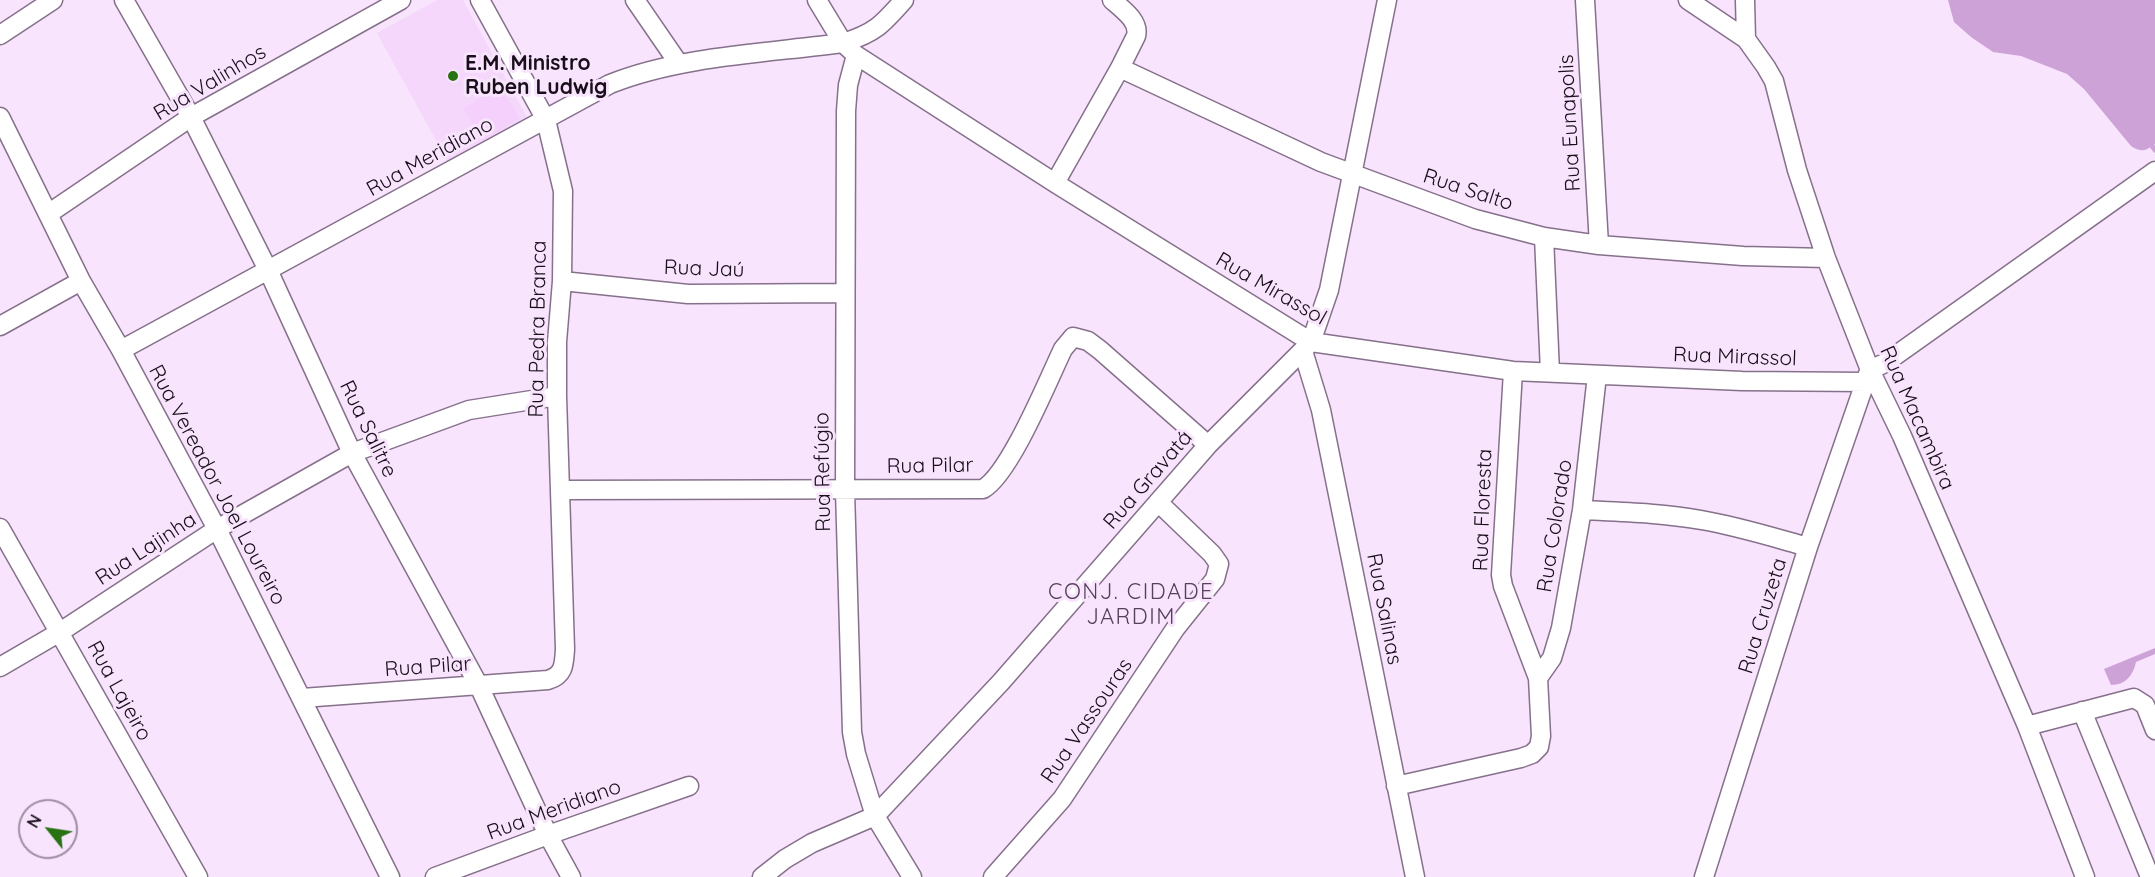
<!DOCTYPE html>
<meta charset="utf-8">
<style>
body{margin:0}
#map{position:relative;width:2155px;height:877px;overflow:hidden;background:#f8e4fd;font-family:Quicksand,sans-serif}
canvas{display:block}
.north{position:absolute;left:18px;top:799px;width:60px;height:60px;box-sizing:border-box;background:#f8e4fd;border:2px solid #9e8fa2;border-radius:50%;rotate:300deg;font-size:16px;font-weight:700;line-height:24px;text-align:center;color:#180f1a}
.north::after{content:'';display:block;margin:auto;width:21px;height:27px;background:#297214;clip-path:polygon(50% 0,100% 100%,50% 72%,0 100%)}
</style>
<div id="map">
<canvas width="2155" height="877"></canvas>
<div class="north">N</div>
</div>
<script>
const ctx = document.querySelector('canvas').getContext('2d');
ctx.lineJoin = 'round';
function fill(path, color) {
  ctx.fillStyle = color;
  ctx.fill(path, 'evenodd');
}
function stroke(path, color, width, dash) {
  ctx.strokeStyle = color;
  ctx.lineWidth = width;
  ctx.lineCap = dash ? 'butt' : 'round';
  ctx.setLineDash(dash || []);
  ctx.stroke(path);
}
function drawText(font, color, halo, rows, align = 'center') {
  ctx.font = font + ' Quicksand,sans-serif';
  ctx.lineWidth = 6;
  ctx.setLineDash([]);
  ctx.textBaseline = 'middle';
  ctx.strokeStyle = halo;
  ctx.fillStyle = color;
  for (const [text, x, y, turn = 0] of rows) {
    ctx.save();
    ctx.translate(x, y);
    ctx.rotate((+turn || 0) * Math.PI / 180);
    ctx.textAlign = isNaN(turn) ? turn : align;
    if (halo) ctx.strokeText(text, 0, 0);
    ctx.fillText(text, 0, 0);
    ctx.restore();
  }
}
const built = new Path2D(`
 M 437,0 L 463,0 L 528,119 L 449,164 L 377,33 Z`);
const green = new Path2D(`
 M 499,86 L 520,118 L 483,141 L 463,109 Z`);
const water = new Path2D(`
 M 1948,0 L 2155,0 L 2155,144 C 2145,151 2142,153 2131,146 L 2084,89 L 2067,74 L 2021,56 L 1993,52 L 1971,37 L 1954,22 Z
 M 2155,648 L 2155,654 L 2136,662 C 2133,676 2125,685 2111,685 L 2104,669 Z`);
const stream = new Path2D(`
 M 2152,146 L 2155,150`);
const minor = new Path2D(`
 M 124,0 L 191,117 L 268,270 L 352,453 L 479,686 L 548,835 L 571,877
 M 635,0 L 679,64
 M 817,0 L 843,43 L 856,55 L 1055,183 L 1311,342 L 1513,371 L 1742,381 L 1866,382
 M 1585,0 L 1599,245
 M 1688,0 L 1746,39 L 1766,67 L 1774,81 L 1797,170 L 1826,258 L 1870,370 L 1902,436 L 2027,726 L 2085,877
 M 1745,0 L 1746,39
 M 0,35 L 53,0
 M 856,55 L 848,85 L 846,111 L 845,490 L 852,732 L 856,754 L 875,816 L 912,877
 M 1120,68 L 1321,162 L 1475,219 L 1544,237 L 1599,245 L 1743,256 L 1826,258
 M 0,117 L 81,281 L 121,350 L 217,529 L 390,877
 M 1055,183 L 1120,68 L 1136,36 C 1140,21 1122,9 1112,0
 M 48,214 L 191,117 L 401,0
 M 1544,237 L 1550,372
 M 562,281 L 688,294 L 844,293
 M 0,326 L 81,281
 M 121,350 L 610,84 C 680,56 768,53 843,43 C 875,33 882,25 904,0
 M 1303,351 L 1321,410 L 1415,877
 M 1870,370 L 1885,363 L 2155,171
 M 560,490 L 983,489 C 1010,474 1048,380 1063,349 L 1073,337 L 1088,341 L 1100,350 L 1208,445
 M 1582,510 C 1622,512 1662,513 1701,520 C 1737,526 1772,537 1808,547
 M 0,528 L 198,877
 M 0,667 L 60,632 L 217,529 L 352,453 L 469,410 L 557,396
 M 1538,678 L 1552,658 L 1561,628 L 1582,510 L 1597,375
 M 302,698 L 548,680 C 564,675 564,665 565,649 L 557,396 L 557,342 L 562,281 L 563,191 L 546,120 L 480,0
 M 2082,711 L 2150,877
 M 2027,726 L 2134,698 L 2145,705 L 2155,730
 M 1396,786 L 1521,758 L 1532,754 L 1539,747 L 1541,736 L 1538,678 L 1503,586 L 1501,575 L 1513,371
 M 435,877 L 548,835 L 689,786
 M 762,877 L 785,859 L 812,843 L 875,816 L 1001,682 L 1208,445 L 1311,342 L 1329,290 L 1387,0
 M 993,877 L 1062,799 L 1175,629 L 1215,579 L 1219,564 L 1212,554 L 1159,503
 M 1704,877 L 1808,547 L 1869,371`);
const markers = [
 [453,76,6,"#297214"]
];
const poiNames = [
 ["E.M. Ministro",465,64],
 ["Ruben Ludwig",465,88]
];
const streetNames = [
 ["Rua Valinhos",210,83,-31],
 ["Rua Eunapolis",1570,123,-93],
 ["Rua Meridiano",430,157,-29],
 ["Rua Salto",1468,190,18],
 ["Rua Jaú",704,269,2],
 ["Rua Mirassol",1271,289,30],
 ["Rua Pedra Branca",538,329,-89],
 ["Rua Mirassol",1735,357,2],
 ["Rua Macambira",1917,418,66],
 ["Rua Salitre",368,429,64],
 ["Rua Pilar",930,466,-1],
 ["Rua Refúgio",823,472,-91],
 ["Rua Gravatá",1148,480,-49],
 ["Rua Vereador Joel Loureiro",217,485,62],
 ["Rua Floresta",1483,510,-88],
 ["Rua Colorado",1555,526,-81],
 ["Rua Lajinha",146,549,-33],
 ["Rua Salinas",1384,609,79],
 ["Rua Cruzeta",1763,616,-73],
 ["Rua Pilar",428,667,-4],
 ["Rua Lajeiro",119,691,61],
 ["Rua Vassouras",1087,721,-56],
 ["Rua Meridiano",554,810,-20]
];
const neighbourhoodNames = [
 ["CONJ. CIDADE",1131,592],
 ["JARDIM",1131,617]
];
fill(built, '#f4d7fb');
fill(green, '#f5d0fd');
fill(water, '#cda2d7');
stroke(stream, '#cda2d7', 5);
stroke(minor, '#86708b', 21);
stroke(minor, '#fff', 18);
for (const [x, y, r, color] of markers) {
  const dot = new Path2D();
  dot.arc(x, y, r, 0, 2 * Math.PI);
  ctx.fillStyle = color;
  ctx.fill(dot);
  stroke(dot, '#f8e4fd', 2);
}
drawText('bold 21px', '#180f1a', '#f8e4fd', poiNames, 'left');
drawText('21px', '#180f1a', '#f8e4fd', streetNames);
ctx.letterSpacing = '1.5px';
drawText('22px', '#55415a', '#f8e4fd', neighbourhoodNames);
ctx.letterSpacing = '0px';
</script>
